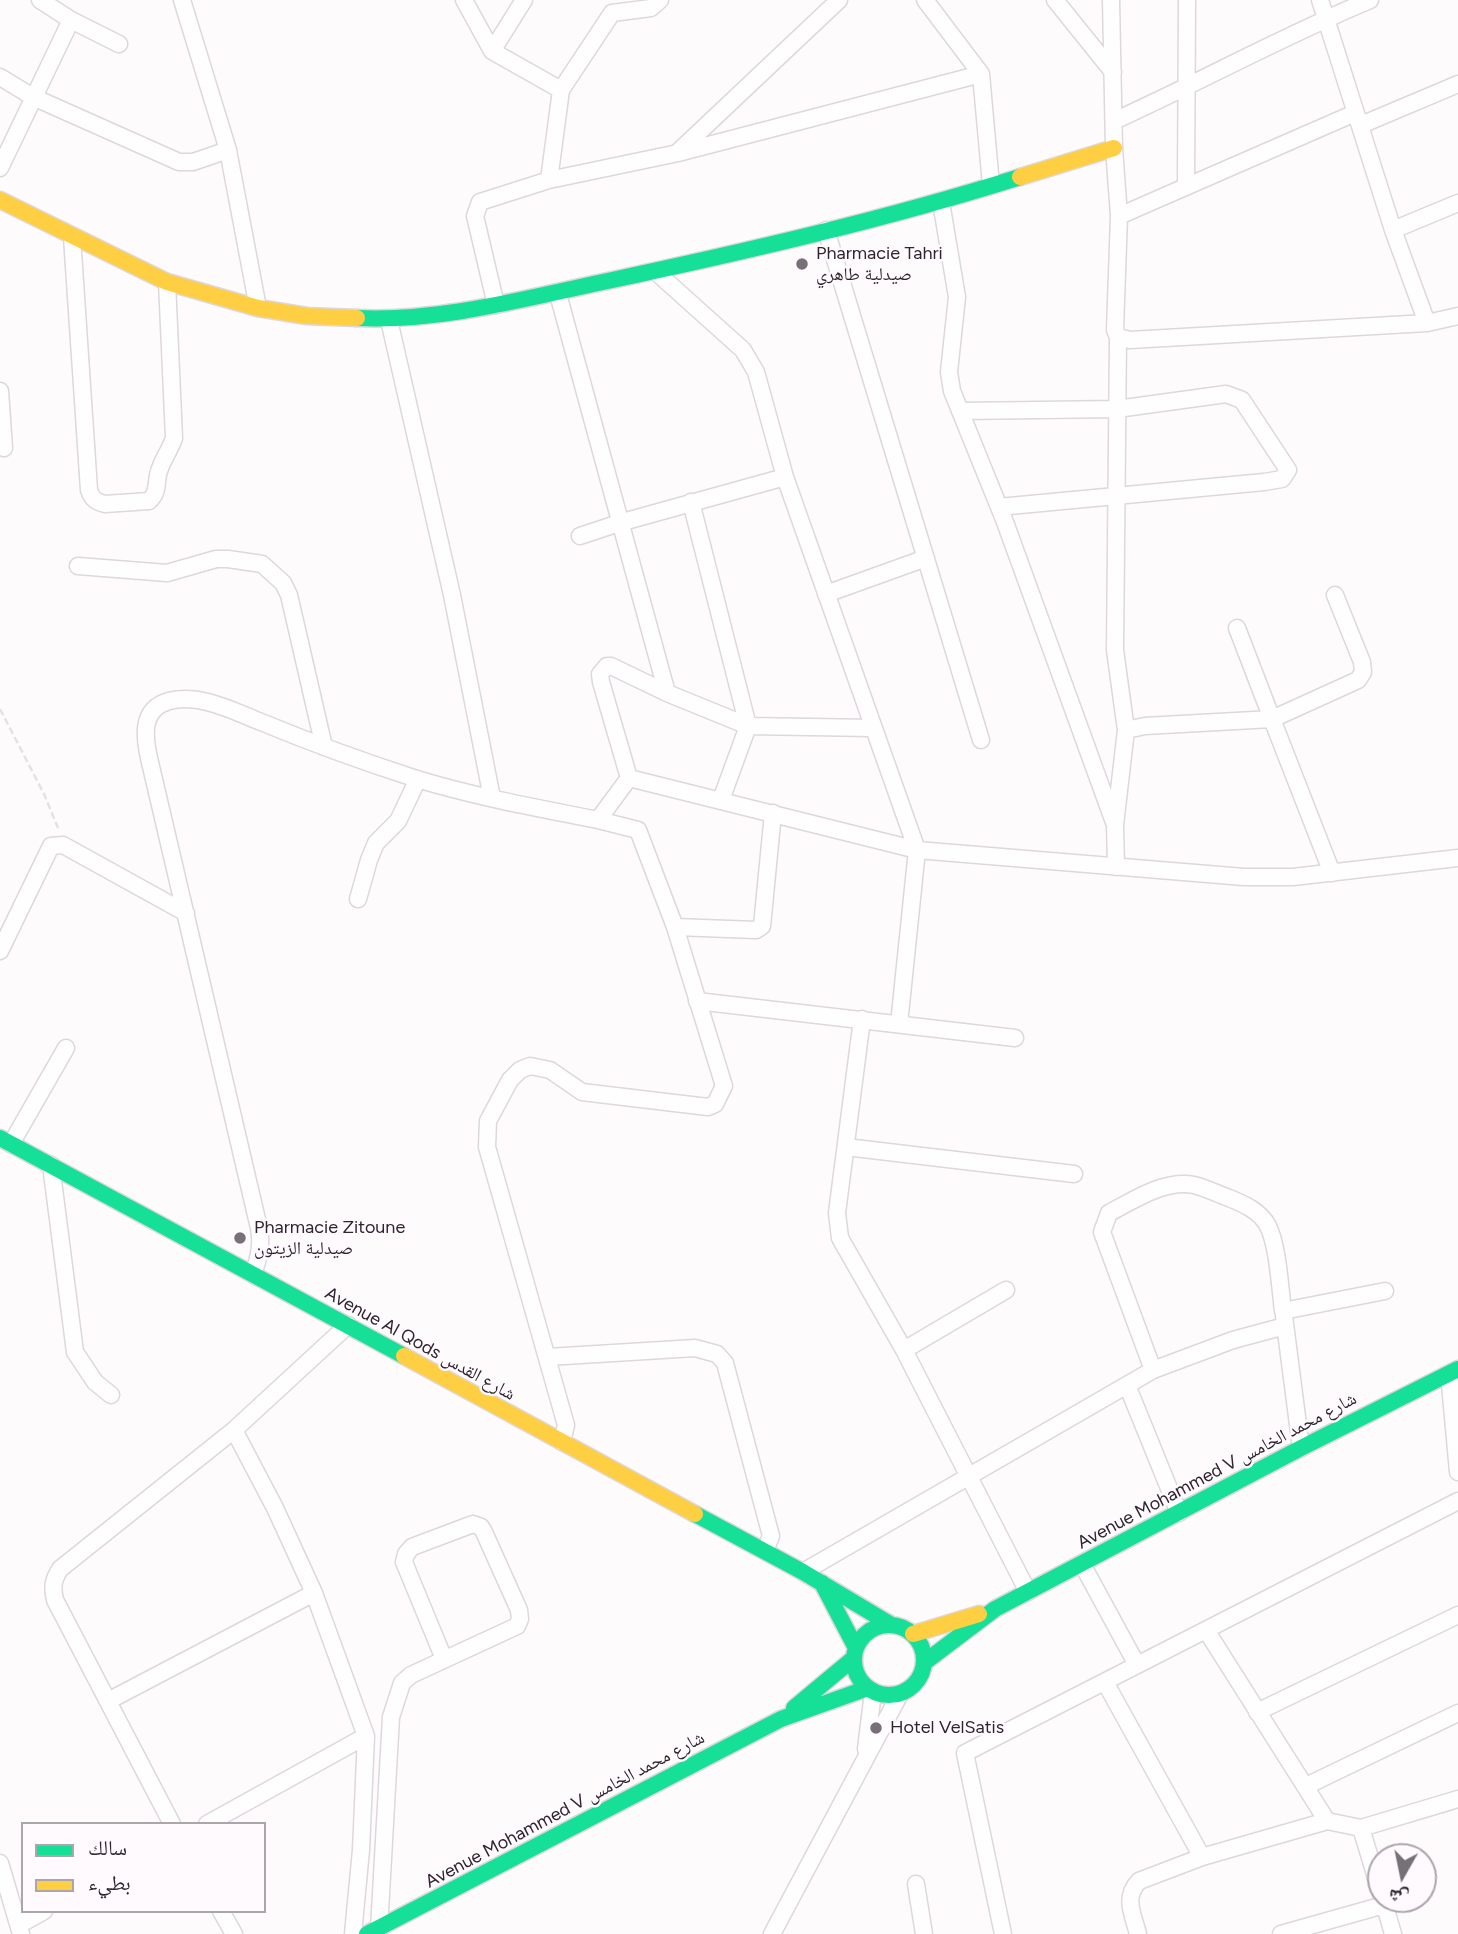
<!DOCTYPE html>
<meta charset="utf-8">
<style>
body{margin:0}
#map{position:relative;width:1458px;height:1934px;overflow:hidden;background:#fefbfd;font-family:Figtree,"Noto Naskh Arabic",sans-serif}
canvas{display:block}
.legend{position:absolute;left:21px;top:1822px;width:245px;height:91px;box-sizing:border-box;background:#fffafe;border:2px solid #aca5ab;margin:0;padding:9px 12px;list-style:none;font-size:21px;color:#2f252e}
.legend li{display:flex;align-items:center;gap:14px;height:35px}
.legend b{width:35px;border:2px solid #aca5ab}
.north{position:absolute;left:1367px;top:1843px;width:70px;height:70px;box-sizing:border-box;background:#fffafe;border:2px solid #aca5ab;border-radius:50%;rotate:189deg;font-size:19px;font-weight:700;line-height:28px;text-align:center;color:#2f252e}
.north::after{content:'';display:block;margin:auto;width:24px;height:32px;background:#777076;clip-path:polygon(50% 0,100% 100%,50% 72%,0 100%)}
</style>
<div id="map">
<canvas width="1458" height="1934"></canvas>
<ul class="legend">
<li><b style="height:9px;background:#16e098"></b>سالك</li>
<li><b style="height:9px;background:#ffcf43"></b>بطيء</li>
</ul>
<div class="north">ش</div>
</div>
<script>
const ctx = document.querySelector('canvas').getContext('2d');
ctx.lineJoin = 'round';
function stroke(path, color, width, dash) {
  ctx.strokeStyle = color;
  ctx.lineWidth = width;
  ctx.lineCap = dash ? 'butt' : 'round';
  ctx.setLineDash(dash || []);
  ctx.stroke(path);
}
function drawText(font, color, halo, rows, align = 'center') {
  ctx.font = font + ' Figtree,"Noto Naskh Arabic",sans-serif';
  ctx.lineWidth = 5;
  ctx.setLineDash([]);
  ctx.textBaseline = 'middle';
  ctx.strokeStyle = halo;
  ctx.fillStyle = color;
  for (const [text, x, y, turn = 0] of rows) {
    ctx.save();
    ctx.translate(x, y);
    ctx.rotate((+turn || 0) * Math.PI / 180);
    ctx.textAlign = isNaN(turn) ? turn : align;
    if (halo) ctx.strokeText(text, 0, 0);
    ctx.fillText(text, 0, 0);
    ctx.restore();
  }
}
const path = new Path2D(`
 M 0,709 L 44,794 L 58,828`);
const street = new Path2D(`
 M 40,0 L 71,20 L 119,44
 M 182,0 L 228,150 L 258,308
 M 464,0 L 492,51 L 561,90
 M 925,0 L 981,74 L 991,185
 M 1055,0 L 1113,72
 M 1111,0 L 1114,148 L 1119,216
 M 1320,0 L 1393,230 L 1427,323
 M 492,51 L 524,0
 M 0,77 L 33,97 L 179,162 L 193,162 L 228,150
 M 1355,113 L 1119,216 L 1115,330 L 1118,337 L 1130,340 L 1427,323 L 1458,316
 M 1114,121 C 1200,82 1283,36 1370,0
 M 1361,125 L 1458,84
 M 678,152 L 839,0
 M 0,168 L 71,20
 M 549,180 L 561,90 L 612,13 L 651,8 L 660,0
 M 1186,186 L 1187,0
 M 941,202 L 957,297 L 949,372 L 952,391 L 1005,522 L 1115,825
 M 826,230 L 981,740
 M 1393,230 L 1458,203
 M 72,237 L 89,490 C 92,499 96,502 105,504 L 149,501 C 158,493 156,485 158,475 C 161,461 170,451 174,438 L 167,282
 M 655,271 L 743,350 L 756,372 L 785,477 L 917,850 L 899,1024
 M 558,294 L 667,693
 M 496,305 L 475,216 L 480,202 L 549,180 L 678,153 L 981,74
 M 389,320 L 452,595 L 492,798
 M 1118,337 L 1115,650 L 1126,730
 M 0,391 L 4,448
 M 960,411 L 1117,409 L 1226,394 L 1242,400 L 1288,470 L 1282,479 L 1264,482 L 999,507
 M 691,502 L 748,726 L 721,800
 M 580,536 L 619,523 L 785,477
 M 78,566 L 167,573 L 216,559 L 228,559 L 262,564 L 283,583 L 289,595 L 324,747
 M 826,594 L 926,558
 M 629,778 L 917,850 L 1244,877 L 1293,877 L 1458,858
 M 629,778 L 601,682 L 600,674 L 607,666 L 611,666 L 667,693 L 748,726 L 872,728
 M 1116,867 L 1115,825 L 1126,730 L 1145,726 L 1272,719 L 1237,628
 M 1332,873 L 1272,719 L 1358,680 L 1363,672 L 1362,662 L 1335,595
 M 358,899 L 369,860 L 376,843 L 398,821 L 418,779
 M 675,927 L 756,930 L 762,926 L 773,813
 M 0,951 L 51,846 L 63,845 L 186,913
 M 697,1001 L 1015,1038
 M 862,1019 L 837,1213 L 840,1238 L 904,1350 L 1028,1592
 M 11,1144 L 66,1048
 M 846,1147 L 1074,1174
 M 51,1165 L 75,1352 L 95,1382 L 111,1395
 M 253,1274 C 259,1258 262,1245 259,1228 L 149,758 C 144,735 141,709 169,701 C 200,693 233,711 261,722 C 312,743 364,762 417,779 C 476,797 538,808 598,820 L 629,778
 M 1284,1316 L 1301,1448
 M 904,1350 L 1006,1290
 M 548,1357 L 695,1348 L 717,1354 L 725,1363 L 771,1536 L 765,1551
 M 1153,1370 L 1102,1232 L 1109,1213 C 1134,1200 1165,1179 1194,1185 C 1206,1188 1218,1194 1229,1198 C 1244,1204 1260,1211 1268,1226 C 1278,1246 1280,1288 1283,1311 L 1385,1291
 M 1449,1374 L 1458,1472
 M 1127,1385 L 1179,1513
 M 234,1430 L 275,1508 L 314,1593 L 366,1736 L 361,1850 L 353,1934
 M 562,1442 L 566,1425 L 487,1147 L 488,1121 L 510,1080 L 520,1070 L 530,1066 L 550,1070 L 582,1092 L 708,1107 L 715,1104 L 724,1086 L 675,927 L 638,830 L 598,820
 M 1082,1564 L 1137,1665
 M 803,1572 L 1153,1370 L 1233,1340 L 1285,1326
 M 1206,1630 L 1327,1821
 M 1105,1682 L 1202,1857
 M 108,1701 L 314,1593
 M 1257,1712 L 1458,1615
 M 866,1749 L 873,1692
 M 1306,1786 L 1458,1713
 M 172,1824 L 55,1600 C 52,1587 53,1580 60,1569 L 234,1430 L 348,1325
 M 207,1824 L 366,1736
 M 1361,1828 L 1381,1894
 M 0,1863 L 21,1934
 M 916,1884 L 924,1934
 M 1383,1899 L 1393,1934
 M 221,1911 L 234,1934
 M 19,1925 L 44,1911
 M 379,1929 L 391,1717 L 402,1683 L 411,1675 L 517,1626 L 520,1619 L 519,1610 L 484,1532 L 481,1527 L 473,1524 L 412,1547 L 406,1554 L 404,1562 L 444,1659
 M 772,1934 L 900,1694
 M 1003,1934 L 965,1753 L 1458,1501
 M 1138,1934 C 1133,1914 1123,1898 1139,1881 L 1202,1857 L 1327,1821 L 1361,1828 L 1458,1799
 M 1281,1934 L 1384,1905`);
const fast = new Path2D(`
 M 357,318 C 439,322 523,299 603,282 C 743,252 884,220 1020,177
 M 0,1138 L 404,1356
 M 695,1514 L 803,1572 L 890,1624
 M 822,1583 L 856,1648
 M854 1660a35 35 0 1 1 70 0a35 35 0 1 1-70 0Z
 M 925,1662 L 995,1609 L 1301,1448 L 1458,1369
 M 794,1708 L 854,1658
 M 367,1934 L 781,1719 L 868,1688`);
const slow = new Path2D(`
 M 1020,177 L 1114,148
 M 0,200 L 167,282 L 258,308 L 307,316 L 357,318
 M 404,1356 L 695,1514
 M 913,1634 L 979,1614`);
const markers = [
 [802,264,7,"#777076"],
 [240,1238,7,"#777076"],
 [876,1728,7,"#777076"]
];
const poiNames = [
 ["Pharmacie Tahri",816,254],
 ["صيدلية طاهري",816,275],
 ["Pharmacie Zitoune",254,1228],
 ["صيدلية الزيتون",254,1249],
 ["Hotel VelSatis",890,1728]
];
const streetNames = [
 ["Avenue Al Qods شارع القدس",420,1344,29],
 ["Avenue Mohammed V شارع محمد الخامس",1217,1471,-28],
 ["Avenue Mohammed V شارع محمد الخامس",565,1810,-28]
];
stroke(street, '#ded7dd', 19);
stroke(fast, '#ded7dd', 19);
stroke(slow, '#ded7dd', 19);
stroke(path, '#e4e3e4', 2.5, [7, 3.5]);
stroke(street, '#fffeff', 16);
stroke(fast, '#16e098', 16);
stroke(slow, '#ffcf43', 16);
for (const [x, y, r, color] of markers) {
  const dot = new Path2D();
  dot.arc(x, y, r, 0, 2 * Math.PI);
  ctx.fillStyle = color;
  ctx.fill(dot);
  stroke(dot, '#fffafe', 2.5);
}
drawText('18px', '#2f252e', '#fffafe', poiNames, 'left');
drawText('18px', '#2f252e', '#fffafe', streetNames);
</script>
